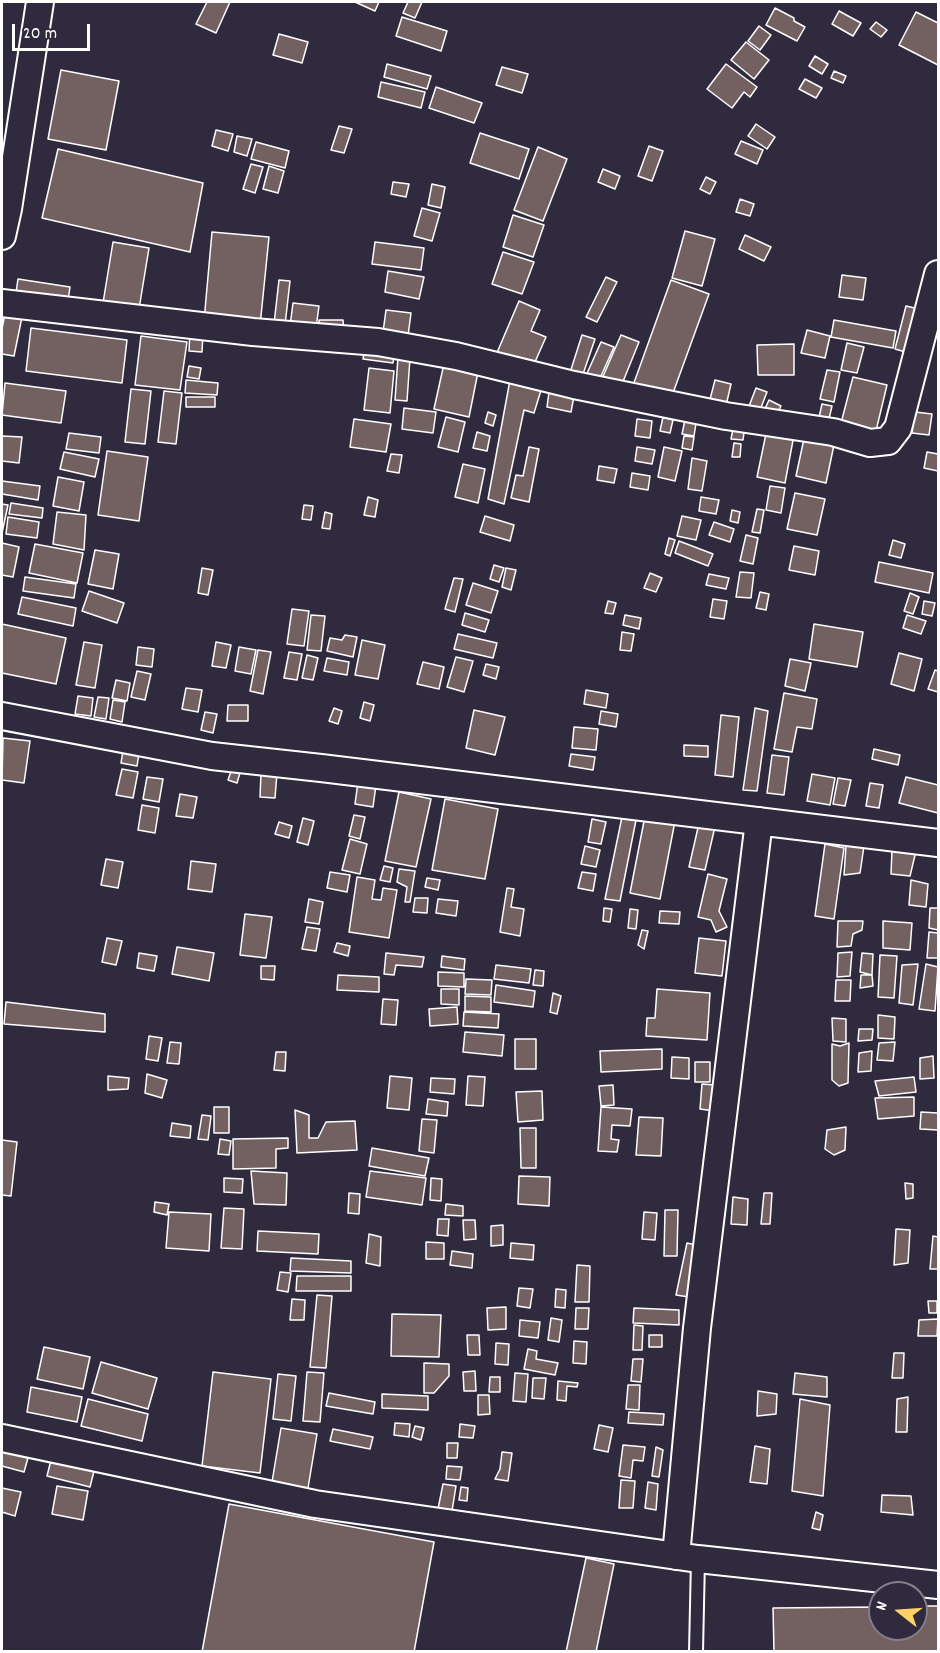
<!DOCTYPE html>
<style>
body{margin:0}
#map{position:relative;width:940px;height:1653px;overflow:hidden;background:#2f2a3d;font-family:Dekko,sans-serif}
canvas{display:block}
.frame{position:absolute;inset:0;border:3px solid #fff;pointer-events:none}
.north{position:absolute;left:868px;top:1581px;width:60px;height:60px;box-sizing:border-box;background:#2f2a3d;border:2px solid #827f8b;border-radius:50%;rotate:287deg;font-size:16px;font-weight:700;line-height:24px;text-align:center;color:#fff}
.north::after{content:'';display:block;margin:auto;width:21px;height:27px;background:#ffd166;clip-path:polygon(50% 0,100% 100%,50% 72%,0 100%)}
.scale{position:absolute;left:12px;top:24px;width:78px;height:27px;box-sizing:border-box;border:3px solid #fff;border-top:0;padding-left:8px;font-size:18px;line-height:21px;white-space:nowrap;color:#fff;-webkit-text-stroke:4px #2f2a3d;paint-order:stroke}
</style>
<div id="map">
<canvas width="940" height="1653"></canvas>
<div class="frame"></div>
<div class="north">N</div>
<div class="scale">20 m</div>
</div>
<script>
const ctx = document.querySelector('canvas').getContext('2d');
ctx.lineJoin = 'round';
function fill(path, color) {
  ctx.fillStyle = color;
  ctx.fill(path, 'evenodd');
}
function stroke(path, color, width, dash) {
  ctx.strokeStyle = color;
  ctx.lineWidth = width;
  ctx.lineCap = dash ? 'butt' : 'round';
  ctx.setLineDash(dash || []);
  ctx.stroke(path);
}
const building = new Path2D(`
 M 207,2 L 230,2 L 216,33 L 196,24 Z
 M 355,2 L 379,2 L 375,11 Z
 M 408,2 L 422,2 L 415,18 L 403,13 Z
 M 775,8 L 794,18 L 794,21 L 805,27 L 797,41 L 766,25 Z
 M 839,11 L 861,23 L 853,36 L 832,24 Z
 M 916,12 L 938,23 L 938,65 L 899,45 Z
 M 402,17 L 447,31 L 441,51 L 396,36 Z
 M 876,22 L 887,30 L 881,37 L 870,29 Z
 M 759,26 L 771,35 L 760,50 L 748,41 Z
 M 279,34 L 308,42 L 302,63 L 273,55 Z
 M 746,42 L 769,60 L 754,79 L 731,60 Z
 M 815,56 L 828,64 L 822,74 L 809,66 Z
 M 387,64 L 431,76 L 427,89 L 384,77 Z
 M 726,64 L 757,87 L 750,97 L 744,92 L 732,108 L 707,89 Z
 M 502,67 L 528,74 L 522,93 L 496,85 Z
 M 61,70 L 119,81 L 106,150 L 48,139 Z
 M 834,71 L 846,76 L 843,83 L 831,78 Z
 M 805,79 L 822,88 L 816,98 L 799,89 Z
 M 381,82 L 425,92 L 421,108 L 378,97 Z
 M 436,87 L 482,103 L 474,123 L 429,108 Z
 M 756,124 L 775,137 L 767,149 L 748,136 Z
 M 339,126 L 352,129 L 344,153 L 331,150 Z
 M 216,130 L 233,134 L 228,151 L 212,146 Z
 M 480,133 L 529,149 L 519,179 L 470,163 Z
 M 237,136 L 252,139 L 247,156 L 234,152 Z
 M 741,141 L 763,150 L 757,164 L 735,154 Z
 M 256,142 L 289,151 L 285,168 L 251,159 Z
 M 649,146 L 663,151 L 652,181 L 638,176 Z
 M 538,147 L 567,159 L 543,221 L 514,210 Z
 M 58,149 L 203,183 L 190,252 L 42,218 Z
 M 251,164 L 263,167 L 255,193 L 243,189 Z
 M 269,166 L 284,171 L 278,193 L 263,189 Z
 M 603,169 L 620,176 L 615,189 L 598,182 Z
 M 706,177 L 716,182 L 710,194 L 700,189 Z
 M 393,182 L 409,184 L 406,197 L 391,194 Z
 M 432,184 L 445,187 L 441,208 L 428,205 Z
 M 740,199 L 754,204 L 750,216 L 736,212 Z
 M 422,208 L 440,213 L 432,241 L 414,236 Z
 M 513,215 L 544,225 L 533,257 L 503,247 Z
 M 685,231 L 715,239 L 702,286 L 672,278 Z
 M 212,232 L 269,237 L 260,326 L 204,321 Z
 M 745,235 L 771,247 L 764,261 L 739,249 Z
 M 113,242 L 149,248 L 138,315 L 102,309 Z
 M 375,242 L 424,248 L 421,270 L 372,264 Z
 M 503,252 L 534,262 L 522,294 L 492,284 Z
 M 388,271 L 424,277 L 419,299 L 385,292 Z
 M 842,275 L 866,278 L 863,300 L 839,297 Z
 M 606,277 L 617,282 L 597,322 L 586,317 Z
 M 18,279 L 70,287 L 67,307 L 15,299 Z
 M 279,280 L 290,281 L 285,325 L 274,324 Z
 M 671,280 L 709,294 L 669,404 L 631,391 Z
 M 519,301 L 540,310 L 531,331 L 546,337 L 531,371 L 496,355 Z
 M 293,303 L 319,306 L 316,328 L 290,326 Z
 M 906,306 L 919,309 L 909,353 L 895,349 Z
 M 386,310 L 411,313 L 408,336 L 383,332 Z
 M 5,313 L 22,317 L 14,356 L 2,354 L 2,329 Z
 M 319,320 L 343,320 L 344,335 L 320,336 Z
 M 834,320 L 896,331 L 893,348 L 831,337 Z
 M 31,328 L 127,340 L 122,383 L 26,371 Z
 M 807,330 L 830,336 L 825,358 L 801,353 Z
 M 190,332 L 203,333 L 202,352 L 189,351 Z
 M 582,335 L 595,339 L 580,383 L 568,379 Z
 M 621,335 L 639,342 L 620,389 L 601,381 Z
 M 141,336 L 187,342 L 180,390 L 135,385 Z
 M 601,342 L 614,347 L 597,385 L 584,380 Z
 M 847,343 L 864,347 L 857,373 L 841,370 Z
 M 794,344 L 794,375 L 758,375 L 757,345 Z
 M 365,346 L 395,350 L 393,363 L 363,359 Z
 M 398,357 L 410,358 L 407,401 L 395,400 Z
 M 445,359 L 479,367 L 469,417 L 434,409 Z
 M 189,366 L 201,368 L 199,379 L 187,377 Z
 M 369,368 L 394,371 L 390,413 L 364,410 Z
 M 827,370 L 840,372 L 834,402 L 820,399 Z
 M 853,377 L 887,385 L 875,435 L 840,427 Z
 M 186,380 L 218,383 L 217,395 L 185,393 Z
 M 510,380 L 542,387 L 534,413 L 524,410 L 504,504 L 488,499 Z
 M 715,380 L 731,384 L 725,410 L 708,407 Z
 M 5,383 L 66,391 L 61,423 L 2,415 Z
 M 756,388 L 767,392 L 757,418 L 746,414 Z
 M 131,389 L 151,391 L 145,444 L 125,442 Z
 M 164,391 L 182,393 L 176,444 L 158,442 Z
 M 549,392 L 574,396 L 571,412 L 547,407 Z
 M 186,397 L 215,397 L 215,407 L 186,407 Z
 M 769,400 L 781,406 L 775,418 L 763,413 Z
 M 822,404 L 832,406 L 828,423 L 818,422 Z
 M 404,408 L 436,412 L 433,433 L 402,429 Z
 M 488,412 L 496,415 L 493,426 L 485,423 Z
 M 915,412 L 932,414 L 929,435 L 912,433 Z
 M 686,415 L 697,417 L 694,436 L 682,434 Z
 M 446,417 L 465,422 L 458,452 L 438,447 Z
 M 663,417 L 673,420 L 670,433 L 660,431 Z
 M 354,419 L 391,424 L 386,452 L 350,447 Z
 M 637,419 L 652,421 L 650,438 L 635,436 Z
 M 734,424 L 745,425 L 743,440 L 731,439 Z
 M 767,429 L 794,435 L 785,483 L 757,477 Z
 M 477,432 L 490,436 L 487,451 L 473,448 Z
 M 69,433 L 101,437 L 99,453 L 66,449 Z
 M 805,434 L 835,440 L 826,483 L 796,476 Z
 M 2,436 L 22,437 L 19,463 L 2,461 Z
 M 684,436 L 694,437 L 692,450 L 682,448 Z
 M 734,443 L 741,444 L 740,457 L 732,457 Z
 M 529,447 L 539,449 L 529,502 L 511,498 L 516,475 L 523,476 Z
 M 637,447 L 655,450 L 652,464 L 635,461 Z
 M 664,447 L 682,451 L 675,481 L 658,477 Z
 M 107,451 L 148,457 L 139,521 L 98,515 Z
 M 64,452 L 99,459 L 95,477 L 60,469 Z
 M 927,452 L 938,454 L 938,471 L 924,468 Z
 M 391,454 L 402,455 L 399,473 L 387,471 Z
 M 692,458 L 707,461 L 702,491 L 688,489 Z
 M 463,464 L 485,469 L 478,503 L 455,497 Z
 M 599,466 L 617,469 L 614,483 L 597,480 Z
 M 632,473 L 650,476 L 648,490 L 630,487 Z
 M 58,477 L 84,482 L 79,511 L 53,506 Z
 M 2,481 L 40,486 L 38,500 L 2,494 Z
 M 770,486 L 785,488 L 781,513 L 766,510 Z
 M 795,493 L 825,499 L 817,535 L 787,529 Z
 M 368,497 L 378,500 L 375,517 L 364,515 Z
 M 701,497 L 719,500 L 716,514 L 699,511 Z
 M 11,503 L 43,508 L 42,518 L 9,514 Z
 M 2,504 L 8,505 L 2,533 Z
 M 304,505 L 313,506 L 311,520 L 302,519 Z
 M 757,509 L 764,510 L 760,533 L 752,532 Z
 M 732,510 L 740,512 L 738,523 L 730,521 Z
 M 57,512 L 86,515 L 84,550 L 53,544 Z
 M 325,512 L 332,514 L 330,529 L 322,528 Z
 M 485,516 L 514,525 L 510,541 L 480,532 Z
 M 682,516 L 701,520 L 696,540 L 677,536 Z
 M 8,517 L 39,522 L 37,538 L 6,534 Z
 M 714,522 L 734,529 L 730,542 L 709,535 Z
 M 746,535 L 758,538 L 753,564 L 740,561 Z
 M 669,538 L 675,540 L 670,556 L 665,554 Z
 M 893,540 L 905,544 L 901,558 L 889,555 Z
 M 679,541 L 713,554 L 708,566 L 675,553 Z
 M 2,543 L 19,547 L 13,577 L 2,575 Z
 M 35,544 L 83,553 L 77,583 L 29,573 Z
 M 794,546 L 819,551 L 815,575 L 789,570 Z
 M 95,550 L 119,554 L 113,589 L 88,584 Z
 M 879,562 L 933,573 L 929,593 L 875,582 Z
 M 494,565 L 504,568 L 499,582 L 490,579 Z
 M 202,568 L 213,570 L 208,595 L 198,593 Z
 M 506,568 L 516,570 L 511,590 L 502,587 Z
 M 740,572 L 754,573 L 751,598 L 736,597 Z
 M 650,573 L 662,578 L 656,592 L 644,588 Z
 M 709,574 L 729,578 L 726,589 L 706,585 Z
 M 25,577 L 76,584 L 74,598 L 23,591 Z
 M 454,578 L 463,579 L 455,612 L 445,609 Z
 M 473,583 L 498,591 L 491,613 L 466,605 Z
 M 89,591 L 124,603 L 117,623 L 82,611 Z
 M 760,592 L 769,594 L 766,610 L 756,608 Z
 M 910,593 L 919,597 L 913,614 L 904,611 Z
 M 22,597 L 76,608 L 73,626 L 18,614 Z
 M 713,599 L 727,601 L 724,619 L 710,617 Z
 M 608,601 L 616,603 L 613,614 L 605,613 Z
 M 924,601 L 935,603 L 932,616 L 922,614 Z
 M 292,609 L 309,611 L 304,646 L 287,644 Z
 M 465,613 L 489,620 L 485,632 L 462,625 Z
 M 311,615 L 325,616 L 321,651 L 307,650 Z
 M 625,615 L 641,618 L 639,629 L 623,625 Z
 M 907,615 L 926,621 L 921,634 L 903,628 Z
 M 2,624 L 66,638 L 56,684 L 2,673 Z
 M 814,624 L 863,632 L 857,667 L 809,659 Z
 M 622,632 L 634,634 L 631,651 L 620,650 Z
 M 458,634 L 497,643 L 493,658 L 454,649 Z
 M 345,635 L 357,637 L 353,657 L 327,651 L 330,638 L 342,640 Z
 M 362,640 L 385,645 L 378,679 L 355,675 Z
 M 84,642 L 102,645 L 95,688 L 76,685 Z
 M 216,642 L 231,645 L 226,668 L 212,666 Z
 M 138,647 L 154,649 L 152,667 L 136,665 Z
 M 239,647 L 256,650 L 251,674 L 235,671 Z
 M 258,650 L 271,652 L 263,694 L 250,691 Z
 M 289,652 L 302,654 L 297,680 L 284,678 Z
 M 899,653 L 922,659 L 914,691 L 891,684 Z
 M 307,655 L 318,658 L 313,680 L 302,678 Z
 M 456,657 L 473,661 L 464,692 L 447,687 Z
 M 327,658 L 349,662 L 347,675 L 324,671 Z
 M 790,659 L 811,663 L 805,691 L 785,686 Z
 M 423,662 L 444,667 L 439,689 L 417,684 Z
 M 486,664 L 499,667 L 496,679 L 483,675 Z
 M 935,670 L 938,671 L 938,692 L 928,689 Z
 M 137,671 L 151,674 L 145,700 L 131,697 Z
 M 116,680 L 130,683 L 127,701 L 112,698 Z
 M 186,688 L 202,690 L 198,712 L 182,709 Z
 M 586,690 L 608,694 L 606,708 L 584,704 Z
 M 784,693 L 817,699 L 812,729 L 797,727 L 792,752 L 774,749 Z
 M 78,696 L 93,698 L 91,716 L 75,714 Z
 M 98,697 L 109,698 L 106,719 L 94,717 Z
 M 113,700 L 125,702 L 122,722 L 110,719 Z
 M 364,702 L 374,705 L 370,721 L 360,718 Z
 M 228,705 L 248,705 L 248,721 L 227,721 Z
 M 334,708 L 342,711 L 338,724 L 329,721 Z
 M 755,708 L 768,711 L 757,791 L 743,790 Z
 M 474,710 L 505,717 L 495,755 L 466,748 Z
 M 601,711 L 618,714 L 616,727 L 599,724 Z
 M 205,712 L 217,714 L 213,733 L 201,730 Z
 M 721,715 L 739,717 L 733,777 L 715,775 Z
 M 574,727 L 598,729 L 596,750 L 572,748 Z
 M 3,738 L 30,741 L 24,783 L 2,780 Z
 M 124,744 L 140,747 L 137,766 L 121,763 Z
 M 684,745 L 708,746 L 708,757 L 684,756 Z
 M 874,749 L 900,755 L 898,765 L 872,759 Z
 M 571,754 L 595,757 L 593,770 L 569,766 Z
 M 772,755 L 789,757 L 784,795 L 767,793 Z
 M 234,763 L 242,766 L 237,783 L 228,780 Z
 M 122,769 L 138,772 L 133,798 L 116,795 Z
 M 261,773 L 277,773 L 275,798 L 260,797 Z
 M 812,774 L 835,778 L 830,805 L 807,801 Z
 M 147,777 L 163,779 L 159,802 L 143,799 Z
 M 906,777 L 938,785 L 938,813 L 899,803 Z
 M 838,778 L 851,780 L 845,806 L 833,804 Z
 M 358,782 L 376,785 L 373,807 L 355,804 Z
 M 870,783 L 883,785 L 879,808 L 866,806 Z
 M 399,792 L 431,799 L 416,867 L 385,861 Z
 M 180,794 L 197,797 L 193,818 L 176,816 Z
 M 445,799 L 498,809 L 485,879 L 432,870 Z
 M 142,805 L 159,808 L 155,833 L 138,830 Z
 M 354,815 L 365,817 L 360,839 L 349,836 Z
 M 645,816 L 675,821 L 660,899 L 630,893 Z
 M 622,817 L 636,820 L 620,901 L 605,899 Z
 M 303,818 L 314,821 L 308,845 L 297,842 Z
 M 592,819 L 606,822 L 601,844 L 588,842 Z
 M 700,819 L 716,822 L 705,870 L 689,867 Z
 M 279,822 L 292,826 L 289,838 L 275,834 Z
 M 350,839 L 367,844 L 360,874 L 342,870 Z
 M 825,844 L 844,848 L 834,919 L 815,916 Z
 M 585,846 L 600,850 L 596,867 L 581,864 Z
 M 846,846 L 864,846 L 860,873 L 844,875 Z
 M 892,850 L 916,851 L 910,876 L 891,874 Z
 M 106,859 L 123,862 L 118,888 L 101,885 Z
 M 191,861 L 216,864 L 212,892 L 188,889 Z
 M 384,866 L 393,868 L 390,882 L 380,880 Z
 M 399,869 L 415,871 L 410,902 L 405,902 L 407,887 L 397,882 Z
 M 330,872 L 350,875 L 347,892 L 327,888 Z
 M 582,872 L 596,874 L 593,891 L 578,888 Z
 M 708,874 L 727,879 L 719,911 L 727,927 L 716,932 L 711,920 L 698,917 Z
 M 357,877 L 375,880 L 372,899 L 381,900 L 383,888 L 397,890 L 389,938 L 349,932 Z
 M 427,878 L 440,880 L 438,890 L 425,887 Z
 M 911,880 L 928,884 L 926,907 L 909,905 Z
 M 507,888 L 514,889 L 511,907 L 524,909 L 520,936 L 500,932 Z
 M 415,898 L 428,898 L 427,913 L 413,912 Z
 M 309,899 L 323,902 L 319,924 L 305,922 Z
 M 438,899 L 458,901 L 456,916 L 436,913 Z
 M 604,908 L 612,909 L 610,922 L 603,921 Z
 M 930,908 L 938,908 L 938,930 L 929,928 Z
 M 630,909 L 638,910 L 636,929 L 628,928 Z
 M 660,911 L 680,912 L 679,924 L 659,923 Z
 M 245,914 L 272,917 L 266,958 L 240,955 Z
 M 838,921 L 863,921 L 862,930 L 853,934 L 851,946 L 837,947 Z
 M 883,921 L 912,923 L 910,950 L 883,948 Z
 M 307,927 L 320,929 L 316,951 L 302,949 Z
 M 642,930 L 648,931 L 644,949 L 638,945 Z
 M 929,932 L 938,933 L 938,958 L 927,958 Z
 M 107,938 L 122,941 L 116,965 L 102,962 Z
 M 699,938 L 726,941 L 722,976 L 695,973 Z
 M 337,943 L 350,946 L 348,956 L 334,952 Z
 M 177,947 L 214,953 L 209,981 L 172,974 Z
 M 852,952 L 850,976 L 837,977 L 838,953 Z
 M 139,953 L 157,956 L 154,971 L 137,968 Z
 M 386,953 L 424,957 L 422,967 L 396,965 L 394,975 L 384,974 Z
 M 862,953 L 873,954 L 872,975 L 860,972 Z
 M 880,955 L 897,956 L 894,998 L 878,997 Z
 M 442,956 L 465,959 L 464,970 L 441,967 Z
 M 918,964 L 913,1005 L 899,1003 L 902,965 Z
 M 926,964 L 938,967 L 935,1011 L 919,1009 Z
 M 496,965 L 531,969 L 529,983 L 494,979 Z
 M 261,966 L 275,966 L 274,980 L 261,979 Z
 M 535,970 L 544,971 L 543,986 L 533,985 Z
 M 438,972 L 464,973 L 464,987 L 438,986 Z
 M 338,975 L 379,977 L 379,992 L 337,990 Z
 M 861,975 L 872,975 L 873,986 L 860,988 Z
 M 466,979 L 492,980 L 491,995 L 465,994 Z
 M 836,980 L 851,980 L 850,1001 L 835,1001 Z
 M 496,985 L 535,991 L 533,1007 L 494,1002 Z
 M 441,989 L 459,989 L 459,1005 L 441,1004 Z
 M 657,989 L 710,993 L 707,1040 L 646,1036 L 647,1018 L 655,1018 Z
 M 553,993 L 561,996 L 557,1014 L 550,1012 Z
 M 465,996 L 491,997 L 491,1012 L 465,1011 Z
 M 383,999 L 398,1000 L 396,1025 L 381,1024 Z
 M 6,1002 L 105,1014 L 105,1032 L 4,1024 Z
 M 457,1007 L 458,1024 L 430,1026 L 429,1009 Z
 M 464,1012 L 499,1014 L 498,1028 L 463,1026 Z
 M 878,1015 L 895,1017 L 894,1039 L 878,1038 Z
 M 832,1018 L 846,1019 L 846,1042 L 833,1041 Z
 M 859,1029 L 873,1029 L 872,1040 L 858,1041 Z
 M 465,1032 L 504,1035 L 502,1056 L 463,1052 Z
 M 149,1036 L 162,1038 L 158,1061 L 146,1059 Z
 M 515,1039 L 536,1039 L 536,1069 L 515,1069 Z
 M 170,1042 L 181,1043 L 179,1064 L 167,1063 Z
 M 895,1042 L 893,1061 L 877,1060 L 879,1043 Z
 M 849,1043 L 848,1083 L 839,1086 L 832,1080 L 832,1044 L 840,1046 Z
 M 662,1049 L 662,1069 L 601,1072 L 600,1051 Z
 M 872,1051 L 871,1071 L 858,1072 L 859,1053 Z
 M 276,1052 L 286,1052 L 285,1071 L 274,1070 Z
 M 933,1056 L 934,1078 L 920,1079 L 920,1058 Z
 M 672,1057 L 689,1058 L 689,1079 L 671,1078 Z
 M 695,1062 L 710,1062 L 710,1082 L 695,1082 Z
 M 147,1074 L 167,1080 L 162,1098 L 145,1093 Z
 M 108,1076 L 129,1078 L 128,1089 L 108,1090 Z
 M 390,1076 L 412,1078 L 409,1110 L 387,1108 Z
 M 468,1076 L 485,1077 L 483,1106 L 466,1105 Z
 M 914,1077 L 916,1092 L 879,1096 L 875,1081 Z
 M 431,1078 L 455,1079 L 454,1094 L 430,1092 Z
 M 702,1084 L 716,1085 L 714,1111 L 700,1109 Z
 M 613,1085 L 614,1105 L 601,1106 L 599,1086 Z
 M 542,1091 L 543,1120 L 518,1122 L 516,1092 Z
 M 914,1097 L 914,1116 L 878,1119 L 875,1098 Z
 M 428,1099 L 448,1102 L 447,1116 L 426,1114 Z
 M 214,1107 L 229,1107 L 229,1133 L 214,1133 Z
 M 601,1107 L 632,1109 L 630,1126 L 612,1125 L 611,1139 L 619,1140 L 617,1152 L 598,1151 Z
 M 295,1110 L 309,1115 L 309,1138 L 318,1138 L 326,1122 L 355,1121 L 357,1150 L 297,1153 Z
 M 921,1112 L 938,1113 L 938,1130 L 920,1129 Z
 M 202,1115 L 211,1116 L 208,1140 L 198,1139 Z
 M 639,1117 L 663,1118 L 661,1156 L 636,1155 Z
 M 422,1119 L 437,1120 L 434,1153 L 419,1151 Z
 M 172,1123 L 191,1126 L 190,1138 L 170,1136 Z
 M 846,1127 L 845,1150 L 834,1155 L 825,1149 L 827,1130 Z
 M 520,1128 L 536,1128 L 536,1168 L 521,1168 Z
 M 288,1138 L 288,1148 L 276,1149 L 276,1168 L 233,1169 L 233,1139 Z
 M 220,1139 L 231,1141 L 229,1155 L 218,1154 Z
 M 2,1140 L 17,1142 L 11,1196 L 2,1195 Z
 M 372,1148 L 429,1158 L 425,1176 L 369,1166 Z
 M 251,1171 L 287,1173 L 286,1205 L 254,1204 Z
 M 370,1171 L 426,1178 L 422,1205 L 366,1197 Z
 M 519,1176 L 550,1177 L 549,1206 L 518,1204 Z
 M 224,1178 L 243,1179 L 242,1193 L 224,1192 Z
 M 431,1178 L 442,1179 L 441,1201 L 430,1200 Z
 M 905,1183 L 913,1184 L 913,1198 L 906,1199 Z
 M 349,1193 L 360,1194 L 359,1214 L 348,1213 Z
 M 764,1193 L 772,1193 L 770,1224 L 761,1224 Z
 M 733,1197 L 748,1199 L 747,1225 L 731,1224 Z
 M 155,1202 L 169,1204 L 167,1215 L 154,1212 Z
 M 446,1204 L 463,1206 L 463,1216 L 445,1215 Z
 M 224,1208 L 244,1209 L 242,1249 L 221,1248 Z
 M 665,1210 L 678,1210 L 677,1256 L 664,1256 Z
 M 169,1212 L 211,1214 L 209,1251 L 166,1248 Z
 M 644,1212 L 657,1213 L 655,1240 L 642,1239 Z
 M 438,1219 L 449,1219 L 448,1236 L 437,1235 Z
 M 463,1220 L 475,1220 L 476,1239 L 464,1240 Z
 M 503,1225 L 503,1245 L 491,1246 L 491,1226 Z
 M 896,1229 L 910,1230 L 908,1263 L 894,1265 Z
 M 258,1231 L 319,1234 L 318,1254 L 257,1251 Z
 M 369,1234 L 381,1237 L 380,1266 L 366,1263 Z
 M 933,1236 L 938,1237 L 938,1269 L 930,1269 Z
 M 426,1242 L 444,1243 L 444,1259 L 426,1259 Z
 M 511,1243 L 534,1245 L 533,1260 L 510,1258 Z
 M 687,1243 L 700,1246 L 689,1297 L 676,1295 Z
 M 452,1251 L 473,1254 L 472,1268 L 450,1265 Z
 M 291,1258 L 351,1261 L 351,1273 L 290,1271 Z
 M 577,1265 L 590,1266 L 589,1302 L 575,1302 Z
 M 280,1272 L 291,1273 L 288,1292 L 277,1290 Z
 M 297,1276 L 351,1276 L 351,1291 L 296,1291 Z
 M 519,1288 L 533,1289 L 530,1308 L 517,1306 Z
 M 556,1289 L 566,1290 L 565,1308 L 555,1307 Z
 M 317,1295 L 332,1296 L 326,1368 L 310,1367 Z
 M 292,1299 L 305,1300 L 304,1320 L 290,1320 Z
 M 928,1301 L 937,1301 L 937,1313 L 929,1313 Z
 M 506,1307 L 506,1329 L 488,1330 L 487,1308 Z
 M 576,1308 L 589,1308 L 588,1329 L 575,1329 Z
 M 634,1308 L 679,1310 L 679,1325 L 633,1323 Z
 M 392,1314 L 441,1315 L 439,1357 L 391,1356 Z
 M 551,1318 L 562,1320 L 559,1342 L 548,1340 Z
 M 938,1319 L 937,1336 L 918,1336 L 919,1320 Z
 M 520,1320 L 540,1322 L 538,1338 L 519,1336 Z
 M 634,1325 L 643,1326 L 642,1350 L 633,1350 Z
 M 467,1335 L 479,1335 L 480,1355 L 468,1355 Z
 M 649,1335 L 662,1335 L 662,1347 L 649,1347 Z
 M 574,1341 L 587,1342 L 586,1364 L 573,1363 Z
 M 496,1343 L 509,1344 L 508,1365 L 495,1364 Z
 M 44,1347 L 90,1357 L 83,1389 L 37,1379 Z
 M 528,1349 L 537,1351 L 536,1359 L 558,1363 L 555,1375 L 524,1369 Z
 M 894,1353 L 904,1353 L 903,1378 L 892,1378 Z
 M 633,1359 L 643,1359 L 641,1382 L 631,1381 Z
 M 101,1362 L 157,1378 L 148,1409 L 92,1393 Z
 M 424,1363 L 449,1364 L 449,1376 L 434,1393 L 424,1393 Z
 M 475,1371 L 476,1391 L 464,1391 L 463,1372 Z
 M 213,1372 L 271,1379 L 260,1473 L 202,1466 Z
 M 307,1372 L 324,1373 L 320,1422 L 303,1421 Z
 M 515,1373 L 528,1374 L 526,1402 L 513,1401 Z
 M 795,1373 L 827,1377 L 827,1397 L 793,1394 Z
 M 278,1374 L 296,1376 L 291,1421 L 273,1419 Z
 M 490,1377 L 500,1377 L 500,1392 L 489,1392 Z
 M 533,1378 L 546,1378 L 544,1399 L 532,1398 Z
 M 558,1381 L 578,1383 L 577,1387 L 567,1386 L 566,1401 L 557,1400 Z
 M 628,1385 L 640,1385 L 639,1410 L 626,1409 Z
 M 31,1387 L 82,1397 L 77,1422 L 27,1412 Z
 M 758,1391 L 777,1394 L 776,1414 L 757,1416 Z
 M 329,1393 L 375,1402 L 373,1414 L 326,1406 Z
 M 382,1394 L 428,1396 L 428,1410 L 382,1408 Z
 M 478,1395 L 489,1395 L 490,1414 L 478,1415 Z
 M 908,1397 L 907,1432 L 896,1432 L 897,1399 Z
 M 88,1399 L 148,1414 L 142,1441 L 81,1426 Z
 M 800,1399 L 830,1405 L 823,1496 L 792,1491 Z
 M 629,1412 L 664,1414 L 663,1425 L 628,1423 Z
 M 395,1423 L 410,1424 L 409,1437 L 394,1435 Z
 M 460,1424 L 475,1426 L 473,1438 L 459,1437 Z
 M 599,1425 L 613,1428 L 608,1452 L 594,1449 Z
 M 415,1426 L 424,1428 L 421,1440 L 412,1437 Z
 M 281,1428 L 317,1434 L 308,1488 L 272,1482 Z
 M 333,1429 L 373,1437 L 370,1449 L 330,1441 Z
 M 447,1443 L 458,1443 L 457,1458 L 447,1458 Z
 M 623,1445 L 645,1447 L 643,1461 L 633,1460 L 631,1478 L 619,1476 Z
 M 755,1446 L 770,1449 L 767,1484 L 750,1482 Z
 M 656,1447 L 663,1450 L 659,1477 L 652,1476 Z
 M 2,1451 L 28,1458 L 24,1472 L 2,1466 Z
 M 502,1452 L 512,1453 L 508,1481 L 495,1479 L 500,1469 Z
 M 51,1460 L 94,1471 L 90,1487 L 47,1476 Z
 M 447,1466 L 462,1467 L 460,1480 L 446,1479 Z
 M 621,1480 L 635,1481 L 633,1508 L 619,1508 Z
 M 648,1482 L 658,1484 L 656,1510 L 645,1508 Z
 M 443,1484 L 456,1486 L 452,1511 L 438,1509 Z
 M 57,1486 L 88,1491 L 83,1520 L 52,1514 Z
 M 461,1487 L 468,1488 L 467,1501 L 459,1500 Z
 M 2,1488 L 21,1492 L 15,1516 L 2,1512 Z
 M 882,1495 L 911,1496 L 913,1515 L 881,1512 Z
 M 229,1504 L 434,1542 L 414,1652 L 202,1652 Z
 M 816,1512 L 823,1515 L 820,1530 L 812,1528 Z
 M 586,1558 L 614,1564 L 596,1652 L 566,1652 Z
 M 916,1606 L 938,1606 L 938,1652 L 774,1652 L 773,1608 L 880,1607 L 880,1629 L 916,1629 Z`);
const service = new Path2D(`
 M 696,1652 L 698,1559`);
const minor = new Path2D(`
 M 2,236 L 8,209 L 40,2
 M 2,303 L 253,332 L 378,342 L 456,356 L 574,385 L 726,416 L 833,432 L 870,443 L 888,441 L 898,428 L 938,274
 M 2,716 L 212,756 L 321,768 L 938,843
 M 2,1438 L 315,1504 L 698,1559 L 938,1585
 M 676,1556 L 697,1328 L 759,821`);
fill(building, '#736060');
stroke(building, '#fff', 1.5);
stroke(service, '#fff', 16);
stroke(minor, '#fff', 30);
stroke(service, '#2f2a3d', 12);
stroke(minor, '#2f2a3d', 26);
</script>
